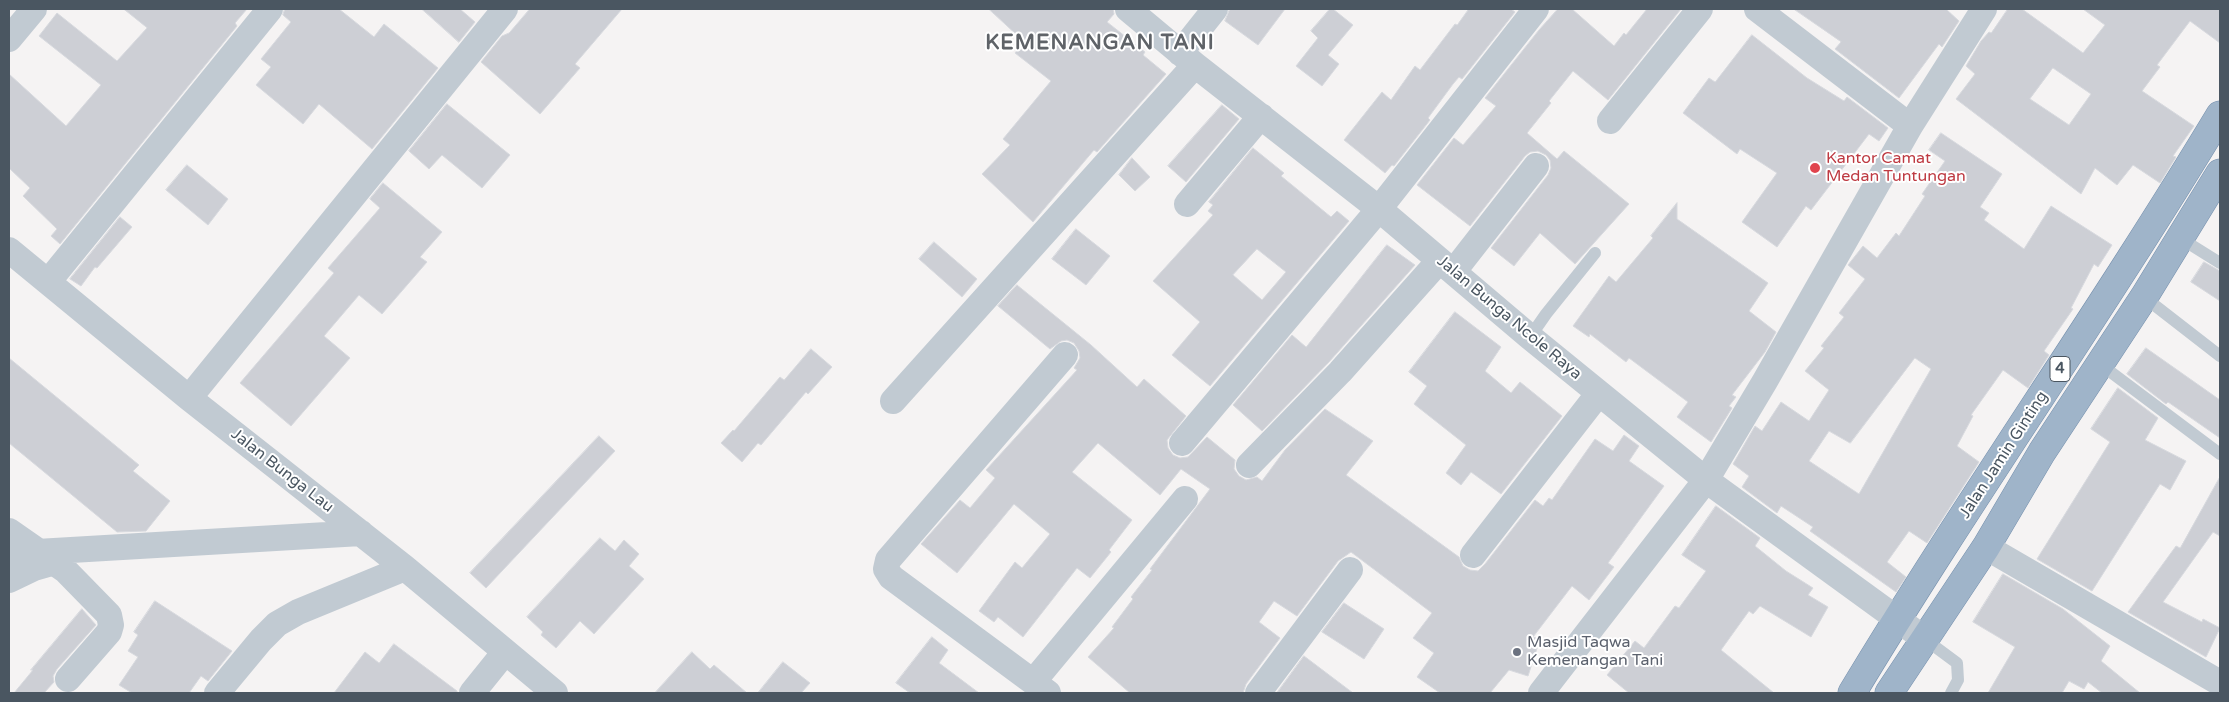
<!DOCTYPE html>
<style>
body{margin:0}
#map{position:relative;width:2229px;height:702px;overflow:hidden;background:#f5f3f3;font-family:"Varela Round",sans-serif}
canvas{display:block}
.frame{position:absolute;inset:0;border:10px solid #4a5661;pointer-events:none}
</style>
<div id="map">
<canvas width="2229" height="702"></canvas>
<div class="frame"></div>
</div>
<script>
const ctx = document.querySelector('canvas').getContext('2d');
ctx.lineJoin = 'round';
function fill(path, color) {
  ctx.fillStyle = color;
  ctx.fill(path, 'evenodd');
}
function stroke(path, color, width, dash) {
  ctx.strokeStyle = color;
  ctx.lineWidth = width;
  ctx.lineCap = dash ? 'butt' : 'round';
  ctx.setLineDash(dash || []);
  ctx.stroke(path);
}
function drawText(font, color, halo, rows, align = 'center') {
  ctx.font = font + ' "Varela Round",sans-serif';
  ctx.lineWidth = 4;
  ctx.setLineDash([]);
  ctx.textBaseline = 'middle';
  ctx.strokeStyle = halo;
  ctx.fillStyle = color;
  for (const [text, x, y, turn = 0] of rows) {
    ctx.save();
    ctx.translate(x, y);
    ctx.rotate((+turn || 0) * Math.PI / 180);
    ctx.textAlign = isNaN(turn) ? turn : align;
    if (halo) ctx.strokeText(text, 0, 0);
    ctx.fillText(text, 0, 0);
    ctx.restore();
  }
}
const building = new Path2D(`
 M 124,9 L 247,9 L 235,23 L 237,26 L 60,244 L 51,236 L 57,229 L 23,196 L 30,188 L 9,168 L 9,74 L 66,126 L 101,85 L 39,36 L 57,13 L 117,61 L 147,28 Z
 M 285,9 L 339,9 L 374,37 L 384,24 L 438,68 L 372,149 L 319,104 L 303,124 L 256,85 L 271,67 L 261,59 L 291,22 L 283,15 Z
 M 422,9 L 460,9 L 475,22 L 459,42 Z
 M 530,9 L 622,9 L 575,64 L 580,68 L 540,114 L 481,62 L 502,36 L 509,33 Z
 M 989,9 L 1113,9 L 1114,14 L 1107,22 L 1145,52 L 1143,55 L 1166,74 L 1097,152 L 1094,150 L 1033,222 L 982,174 L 1010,145 L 1003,139 L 1051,81 L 1015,53 L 1024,42 Z
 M 1230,9 L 1285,9 L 1258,45 L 1225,21 Z
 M 1330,9 L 1333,9 L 1353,25 L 1328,55 L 1339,64 L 1322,86 L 1296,66 L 1318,38 L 1311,31 Z
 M 1469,9 L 1511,9 L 1515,12 L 1462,79 L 1459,77 L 1453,84 L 1428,118 L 1430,120 L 1394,166 L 1392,165 L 1385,173 L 1344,140 L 1382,92 L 1391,100 L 1415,66 L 1420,70 L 1455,24 L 1457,25 Z
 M 1558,9 L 1572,9 L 1614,46 L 1624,33 L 1626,35 L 1647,9 L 1681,9 L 1608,100 L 1573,71 L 1549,101 L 1551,103 L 1527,133 L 1557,159 L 1564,151 L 1629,204 L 1575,264 L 1540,233 L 1514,266 L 1491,248 L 1548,175 L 1551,168 L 1550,160 L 1546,155 L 1538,151 L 1530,152 L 1525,156 L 1470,226 L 1417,185 L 1454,138 L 1463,145 L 1496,106 L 1485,98 L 1539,30 Z
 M 1794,9 L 1946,9 L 1959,21 L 1942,47 L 1939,44 L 1899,98 L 1835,49 L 1841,42 Z
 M 2008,9 L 2022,9 L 2083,53 L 2105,25 L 2083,9 L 2220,9 L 2220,43 L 2190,21 L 2157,65 L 2160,67 L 2142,91 L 2194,126 L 2173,156 L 2176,157 L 2160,183 L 2133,165 L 2117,185 L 2095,168 L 2081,194 L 1956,99 L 1975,74 L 1966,66 L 1981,41 L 1989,32 L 1991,33 ZM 2053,68 L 2091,94 L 2069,125 L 2030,99 Z
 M 1752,35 L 1807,78 L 1844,101 L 1847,97 L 1888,128 L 1879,141 L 1869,134 L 1811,210 L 1806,206 L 1777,247 L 1742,222 L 1777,173 L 1740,149 L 1737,154 L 1683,113 L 1709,78 L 1715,82 Z
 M 447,104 L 510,155 L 482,188 L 442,155 L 429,169 L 409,151 Z
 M 1222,105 L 1239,119 L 1186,182 L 1168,166 Z
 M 1941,133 L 2002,174 L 1980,207 L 1989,213 L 1984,220 L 2024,249 L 2051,206 L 2112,245 L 2098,267 L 2094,264 L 2071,308 L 2073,309 L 2044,351 L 2049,355 L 2028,388 L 2003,370 L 1971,415 L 1973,416 L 1957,446 L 1979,462 L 1927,543 L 1909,531 L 1887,562 L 1906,577 L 1896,592 L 1810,531 L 1813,527 L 1781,506 L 1777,513 L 1742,487 L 1749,476 L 1733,464 L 1755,426 L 1762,431 L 1781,402 L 1809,421 L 1829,390 L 1805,371 L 1824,348 L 1821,346 L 1844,317 L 1839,313 L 1865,279 L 1848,265 L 1863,246 L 1877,258 L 1896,233 L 1899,236 L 1925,196 L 1922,194 L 1945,161 L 1929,150 ZM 1915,358 L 1931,369 L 1859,494 L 1809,461 L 1829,431 L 1850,443 Z
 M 1253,148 L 1284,173 L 1281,176 L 1331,217 L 1337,211 L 1349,221 L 1210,386 L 1172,355 L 1200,322 L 1153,281 L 1213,215 L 1208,211 L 1213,205 L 1209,202 ZM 1257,249 L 1286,272 L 1262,300 L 1233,275 Z
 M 1132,158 L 1150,177 L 1135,191 L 1119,175 Z
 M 187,165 L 228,199 L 208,225 L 166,190 Z
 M 383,183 L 442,232 L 420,257 L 427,262 L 382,314 L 359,295 L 324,336 L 350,358 L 291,426 L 240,383 L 334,273 L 328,268 L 380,208 L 370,199 Z
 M 1677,203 L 1677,219 L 1768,283 L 1749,311 L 1776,332 L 1765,352 L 1732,395 L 1736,397 L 1729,406 L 1732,408 L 1711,442 L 1677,417 L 1688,402 L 1629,358 L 1626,362 L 1590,334 L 1589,337 L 1573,326 L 1609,276 L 1616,282 L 1653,238 L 1651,236 Z
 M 120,217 L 132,227 L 97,268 L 95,267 L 81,286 L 70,279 Z
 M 1076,229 L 1110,256 L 1086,285 L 1052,259 Z
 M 934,242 L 977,279 L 962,297 L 919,259 Z
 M 1387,245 L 1415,265 L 1329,362 L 1262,431 L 1233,405 L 1292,335 L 1306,347 Z
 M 2204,262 L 2220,271 L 2220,301 L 2191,282 Z
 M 1017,285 L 1091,345 L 1137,387 L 1144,379 L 1186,416 L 1167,440 L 1168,448 L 1173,455 L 1180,458 L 1188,457 L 1207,437 L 1235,460 L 1234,469 L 1239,476 L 1246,480 L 1257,477 L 1262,481 L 1285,450 L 1325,409 L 1373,441 L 1346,475 L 1459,557 L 1463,566 L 1470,570 L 1478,571 L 1485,564 L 1535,500 L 1543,506 L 1549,498 L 1552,500 L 1595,439 L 1613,451 L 1624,435 L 1639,446 L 1629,461 L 1664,486 L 1608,563 L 1614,567 L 1589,600 L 1572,586 L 1533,637 L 1540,639 L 1528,676 L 1509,670 L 1490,693 L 1440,693 L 1417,677 L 1434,653 L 1413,638 L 1432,613 L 1351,552 L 1338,561 L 1297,616 L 1274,601 L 1259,622 L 1280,638 L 1246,684 L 1243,693 L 1130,693 L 1088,657 L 1114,628 L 1112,627 L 1133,599 L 1131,597 L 1152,570 L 1150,569 L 1210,489 L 1181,469 L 1160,495 L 1098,443 L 1072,472 L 1132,520 L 1109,550 L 1111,552 L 1090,578 L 1077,568 L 1023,637 L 998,617 L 994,622 L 979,611 L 1015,562 L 1022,568 L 1050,534 L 1014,504 L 957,573 L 921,544 L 960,500 L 970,508 L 995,478 L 986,470 L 1077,370 L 1074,368 L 1080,358 L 1079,351 L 1074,343 L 1067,340 L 1061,341 L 1050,349 L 998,306 Z
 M 1455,312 L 1501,347 L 1485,371 L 1511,393 L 1520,382 L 1562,416 L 1501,494 L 1471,472 L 1461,485 L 1446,473 L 1466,445 L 1414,404 L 1427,386 L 1409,372 Z
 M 2146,348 L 2220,400 L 2220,438 L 2168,402 L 2166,404 L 2127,374 Z
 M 811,349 L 832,367 L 808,394 L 806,392 L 761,445 L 758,443 L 742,462 L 721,443 L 733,430 L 734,431 L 780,377 L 784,380 Z
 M 9,358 L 139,465 L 133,471 L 170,501 L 146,531 L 117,532 L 9,443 Z
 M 2118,388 L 2158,418 L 2145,440 L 2186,461 L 2170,490 L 2160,484 L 2092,591 L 2037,559 L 2110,442 L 2091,429 Z
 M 599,436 L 615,451 L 486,588 L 470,573 Z
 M 2220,477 L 2220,536 L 2213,532 L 2163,602 L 2202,622 L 2203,619 L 2220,628 L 2206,657 L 2128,612 L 2176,546 L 2180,548 Z
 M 1716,506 L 1760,538 L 1755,546 L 1786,571 L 1813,588 L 1808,595 L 1828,607 L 1811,637 L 1760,606 L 1753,614 L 1749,611 L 1721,650 L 1774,693 L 1629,693 L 1607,675 L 1635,641 L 1644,648 L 1675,606 L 1679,608 L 1706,571 L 1682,555 Z
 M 600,538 L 615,551 L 624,540 L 639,554 L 629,566 L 644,579 L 594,634 L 580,621 L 556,648 L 541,635 L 543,632 L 527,617 Z
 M 2003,574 L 2063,609 L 2110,646 L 2101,661 L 2140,693 L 2102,693 L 2088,682 L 2084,689 L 2069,681 L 2062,693 L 1988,693 L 2015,647 L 1973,622 Z
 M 155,601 L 232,651 L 208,681 L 201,676 L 189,693 L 132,693 L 119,685 L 138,657 L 128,651 L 138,635 L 134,632 Z
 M 1344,603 L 1384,629 L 1364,659 L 1322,632 Z
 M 82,609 L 96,625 L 57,669 L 53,676 L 54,682 L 44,693 L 14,693 L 33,670 L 31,670 Z
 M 932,637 L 948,650 L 939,663 L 979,693 L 910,693 L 896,683 Z
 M 394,644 L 457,691 L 457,693 L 334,693 L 365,652 L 379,663 Z
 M 692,652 L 710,669 L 714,665 L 747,693 L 655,693 Z
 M 1304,656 L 1353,693 L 1277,693 Z
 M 783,662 L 810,683 L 801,693 L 758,693 Z`);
const service = new Path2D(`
 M 2180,238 L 2220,263
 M 2144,297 L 2220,356
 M 1530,337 L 1546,314 L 1595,253
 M 2100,364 L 2220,454
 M 1926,640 L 1957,663 L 1958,680 L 1951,693`);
const minor = new Path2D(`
 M 1128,9 L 1195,65 L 1379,209 L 1530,337 L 1706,480 L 1926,640
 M 9,39 L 34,9
 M 1180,53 L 1215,9
 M 1610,121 L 1700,9
 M 1910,126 L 1984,9
 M 1187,204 L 1261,116
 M 9,250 L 189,398 L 405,568 L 555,693
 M 1454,271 L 1536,166
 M 48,282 L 270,9
 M 189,398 L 505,9
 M 893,401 L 1195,65
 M 1182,443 L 1379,209 L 1536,9
 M 1249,465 L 1340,372 L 1439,261
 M 9,531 L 65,570 L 109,615 L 111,625 L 109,632 L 68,679
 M 1986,547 L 2220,683
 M 1473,555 L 1599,393
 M 9,556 L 37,552 L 361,533
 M 9,580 L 34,568 L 55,562
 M 1033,682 L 1185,499
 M 217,693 L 261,640 L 277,624 L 298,612 L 405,568
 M 472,693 L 505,652
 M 1048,693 L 891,577 L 886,569 L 888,560 L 1065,355
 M 1258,693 L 1350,570
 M 1541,693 L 1706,480 L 1765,381 L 1910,126 L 1757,9`);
const trunk = new Path2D(`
 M 1852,693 C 1970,497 2102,311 2220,115
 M 1889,693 L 1986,547 L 2042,452 L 2144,297 L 2220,173`);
const markers = [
 [1815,168,6,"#e0444e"],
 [1517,652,5,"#6b7280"]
];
const shields = [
 [2060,369,20]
];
const shieldNames = [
 ["4",2060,369]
];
const healthNames = [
 ["Kantor Camat",1826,159],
 ["Medan Tuntungan",1826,177]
];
const streetNames = [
 ["Jalan Bunga Ncole Raya",1509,318,40],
 ["Jalan Jamin Ginting",2004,455,-57],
 ["Jalan Bunga Lau",282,471,38]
];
const worshipNames = [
 ["Masjid Taqwa",1527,643],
 ["Kemenangan Tani",1527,661]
];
const districtNames = [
 ["KEMENANGAN TANI",1100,43]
];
fill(building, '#cdcfd5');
stroke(building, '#d7d9de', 1);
stroke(trunk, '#7690ad', 29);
stroke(service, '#c1cad2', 12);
stroke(minor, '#c1cad2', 26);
stroke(trunk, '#9fb4c9', 28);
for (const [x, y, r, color] of markers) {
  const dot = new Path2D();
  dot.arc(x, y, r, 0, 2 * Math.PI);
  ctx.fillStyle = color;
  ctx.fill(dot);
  stroke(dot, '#fff', 2);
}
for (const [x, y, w] of shields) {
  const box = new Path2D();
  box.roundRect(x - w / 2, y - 12.5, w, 25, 4);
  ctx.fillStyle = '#fff';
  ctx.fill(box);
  stroke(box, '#4a5661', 1);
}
drawText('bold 15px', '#4a5661', null, shieldNames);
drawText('16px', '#be3a42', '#fff', healthNames, 'left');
drawText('16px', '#4a5661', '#fff', streetNames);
drawText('16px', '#5b616d', '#fff', worshipNames, 'left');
ctx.letterSpacing = '1px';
drawText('bold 21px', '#5f6368', '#fff', districtNames);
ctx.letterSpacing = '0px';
</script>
